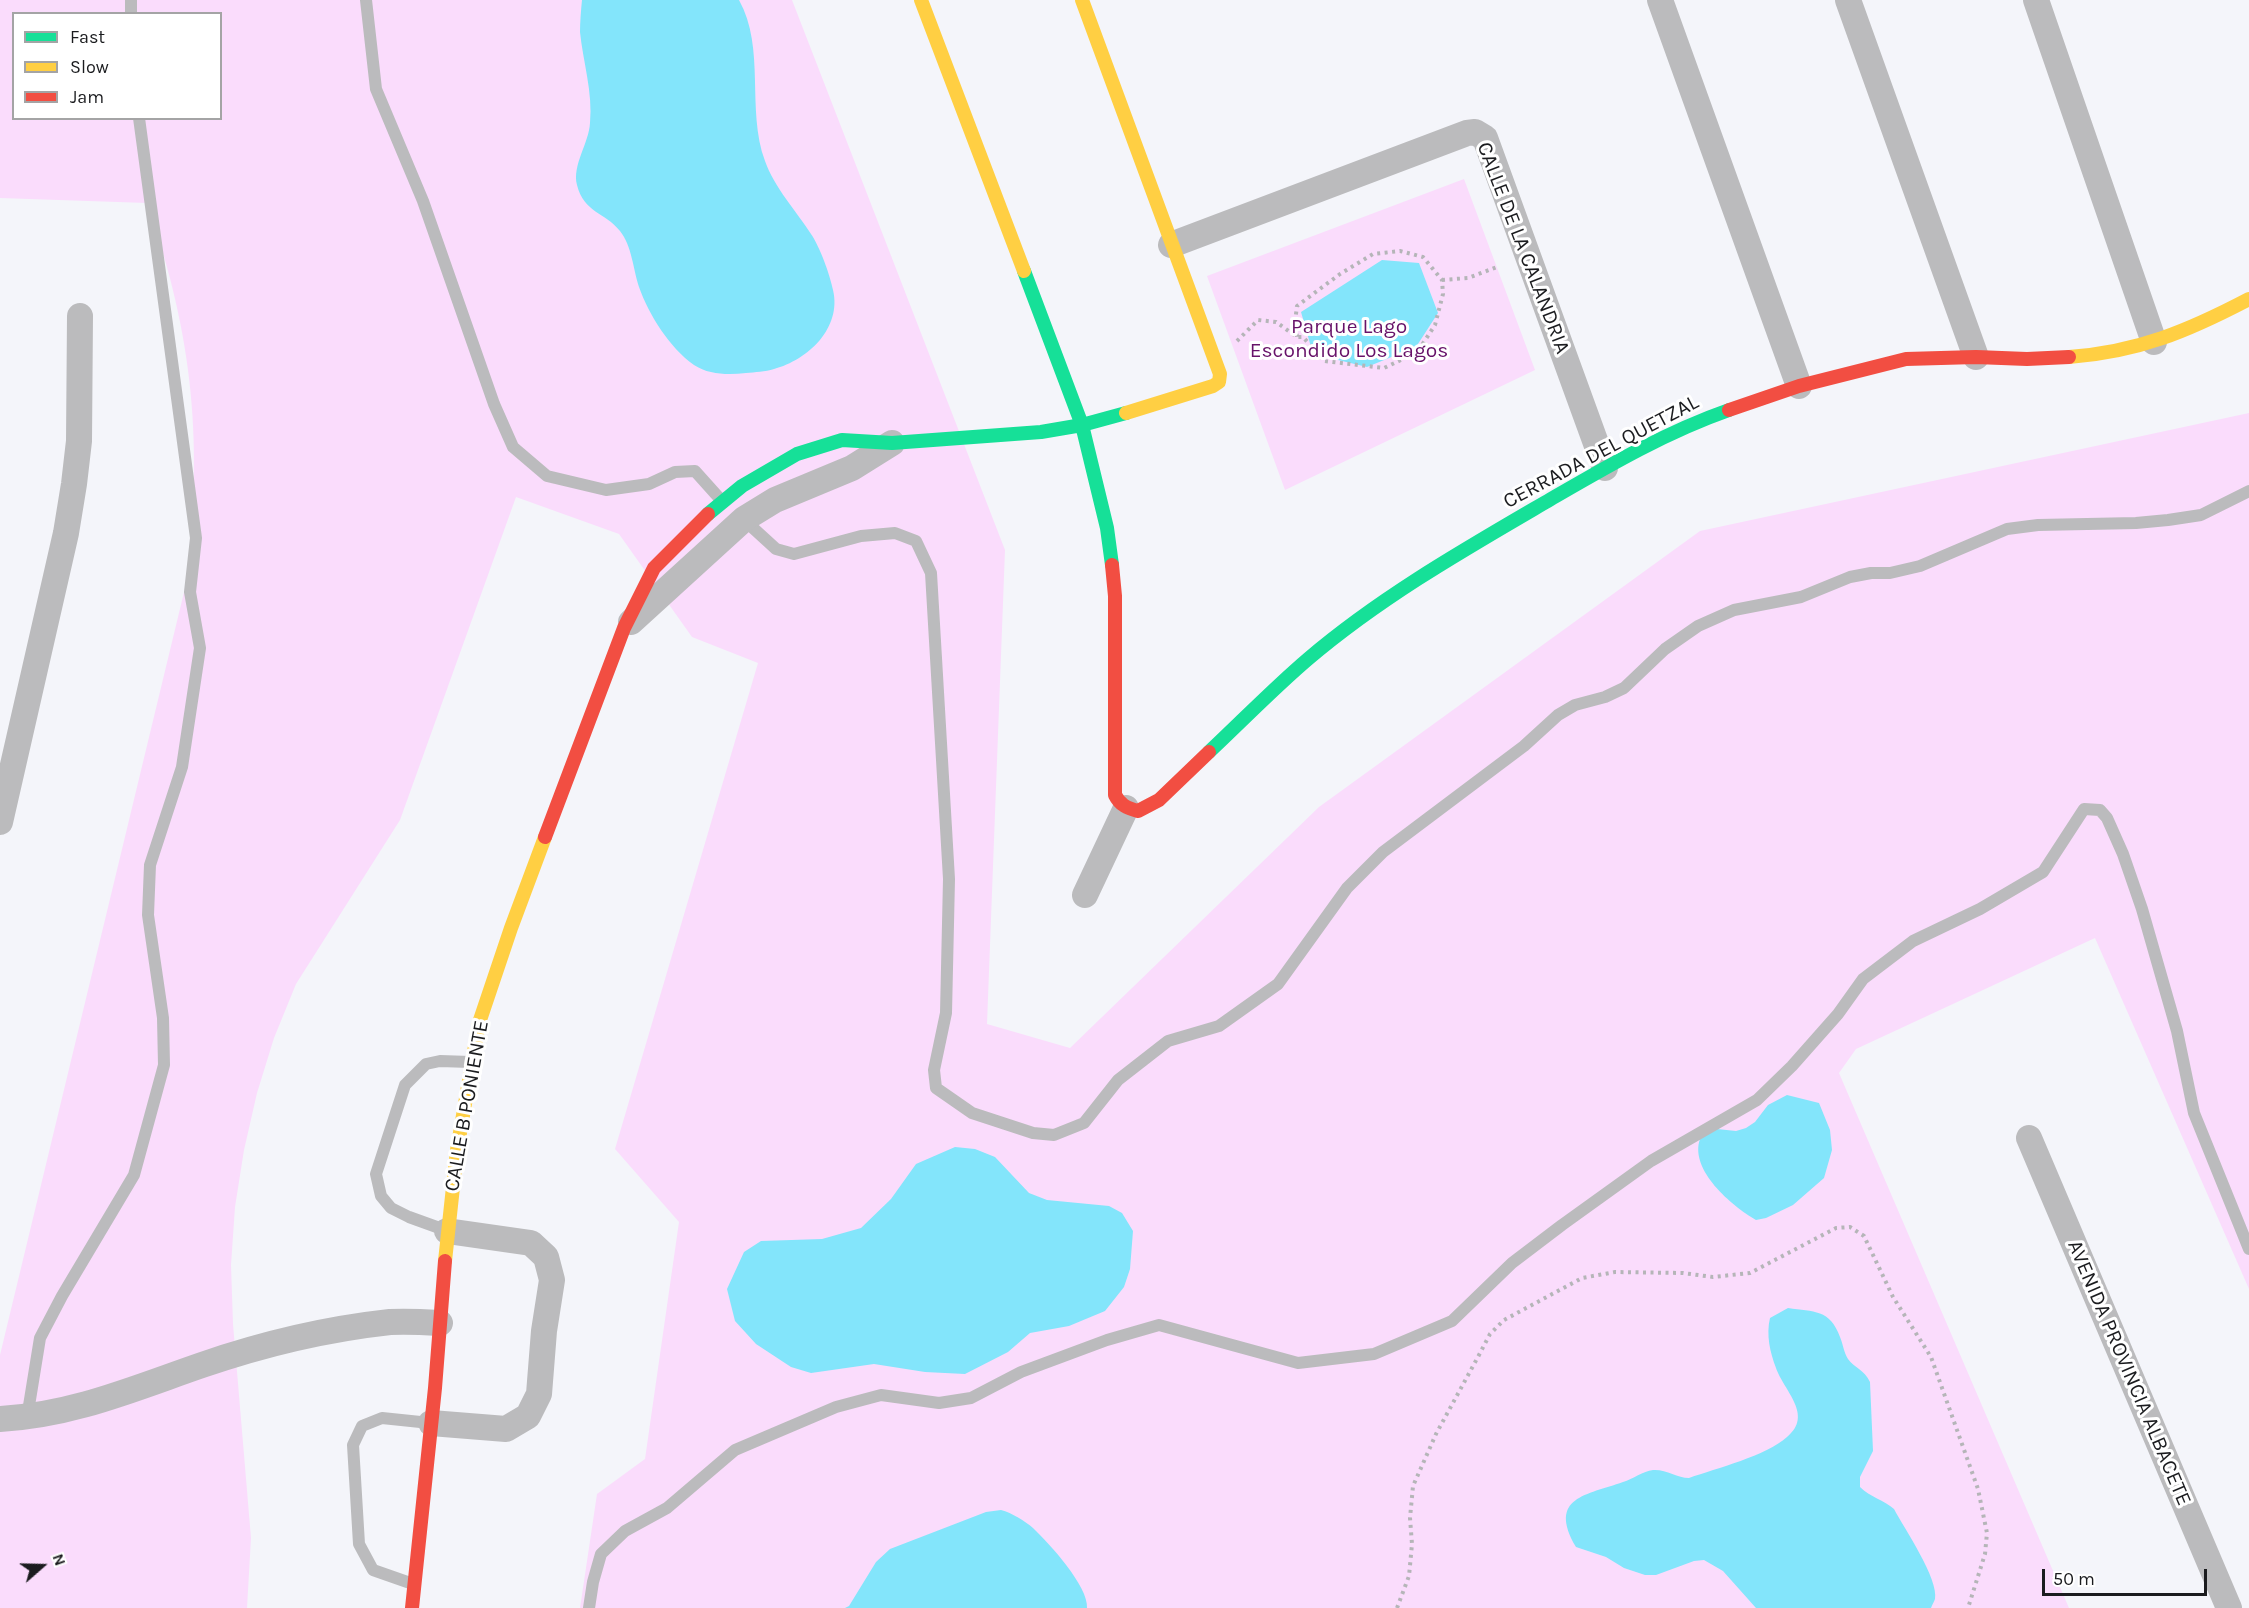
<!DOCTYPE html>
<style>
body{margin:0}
#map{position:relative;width:2249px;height:1608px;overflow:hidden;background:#f4f5fa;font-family:Karla,sans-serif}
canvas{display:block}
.legend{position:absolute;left:12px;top:12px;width:210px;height:108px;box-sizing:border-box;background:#fff;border:2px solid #a4a4a5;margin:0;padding:8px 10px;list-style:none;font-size:18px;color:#1b1c1f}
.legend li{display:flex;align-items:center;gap:12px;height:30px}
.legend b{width:30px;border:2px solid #a4a4a5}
.north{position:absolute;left:12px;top:1536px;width:60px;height:60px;-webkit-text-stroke:4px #fff;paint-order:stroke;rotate:70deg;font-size:16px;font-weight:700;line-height:24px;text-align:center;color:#1b1c1f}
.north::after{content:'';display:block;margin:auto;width:21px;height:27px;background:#1b1c1f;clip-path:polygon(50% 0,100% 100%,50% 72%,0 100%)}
.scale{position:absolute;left:2042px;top:1569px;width:165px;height:27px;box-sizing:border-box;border:3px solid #1b1c1f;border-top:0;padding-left:8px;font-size:18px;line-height:21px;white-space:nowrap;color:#1b1c1f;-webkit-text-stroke:4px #fff;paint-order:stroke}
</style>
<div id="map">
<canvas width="2249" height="1608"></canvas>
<ul class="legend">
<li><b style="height:8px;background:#16e098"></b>Fast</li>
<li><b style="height:8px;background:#ffcf43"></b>Slow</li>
<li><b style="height:8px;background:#f24e42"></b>Jam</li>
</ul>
<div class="north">N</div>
<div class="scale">50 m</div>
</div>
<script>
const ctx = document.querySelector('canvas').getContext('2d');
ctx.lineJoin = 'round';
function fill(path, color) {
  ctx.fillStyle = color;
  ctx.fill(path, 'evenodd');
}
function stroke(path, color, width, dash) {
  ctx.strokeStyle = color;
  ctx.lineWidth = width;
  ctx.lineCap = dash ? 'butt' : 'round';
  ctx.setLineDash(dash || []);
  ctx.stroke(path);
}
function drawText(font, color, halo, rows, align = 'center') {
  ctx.font = font + ' Karla,sans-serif';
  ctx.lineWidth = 6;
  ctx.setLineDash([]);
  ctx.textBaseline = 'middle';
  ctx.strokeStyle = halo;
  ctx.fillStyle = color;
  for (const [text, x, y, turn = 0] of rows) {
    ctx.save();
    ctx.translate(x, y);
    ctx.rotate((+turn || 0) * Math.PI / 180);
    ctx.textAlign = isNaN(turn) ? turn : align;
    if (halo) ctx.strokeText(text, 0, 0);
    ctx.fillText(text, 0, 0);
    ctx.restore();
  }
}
const green = new Path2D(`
 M 0,0 L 792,0 L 1005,550 L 987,1024 L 1070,1048 L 1319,807 L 1700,531 L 2249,413 L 2249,1289 L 2095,938 L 1856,1049 L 1839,1073 L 2069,1608 L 580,1608 L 597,1494 L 645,1459 L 679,1222 L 615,1149 L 758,663 L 692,637 L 619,534 L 516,497 L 400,820 L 296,984 L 274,1038 L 257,1093 L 244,1150 L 235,1207 L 231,1265 L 233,1324 L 251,1538 L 247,1608 L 0,1608 L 0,1355 L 185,588 C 204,446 194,339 147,203 L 0,198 ZM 14,14 L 220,14 L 220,118 L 14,118 Z
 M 1464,179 L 1535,370 L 1285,490 L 1207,276 Z`);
const water = new Path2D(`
 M 582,0 L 739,0 C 766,49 746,109 765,161 C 774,187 797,212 811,234 C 820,247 830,275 833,290 C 842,328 808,360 774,369 C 765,372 755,372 746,373 C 729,375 709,375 694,365 C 669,347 649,315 639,287 C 633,269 632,246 620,231 C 605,212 584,213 577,185 C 572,165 589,143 590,123 C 593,92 583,62 580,32 C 580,22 581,10 582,0 Z
 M 1382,260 L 1419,263 L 1438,313 L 1416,347 L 1367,367 L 1313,354 L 1301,312 Z
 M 1787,1095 L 1819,1103 L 1830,1130 L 1832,1150 L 1824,1178 L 1793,1205 L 1766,1218 L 1756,1220 C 1732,1206 1689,1170 1700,1139 L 1717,1129 L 1736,1131 L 1746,1128 L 1755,1122 L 1768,1105 Z
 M 955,1147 L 975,1149 L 995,1157 L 1029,1193 L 1047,1200 L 1109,1206 L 1122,1213 L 1133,1231 L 1130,1269 L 1124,1287 L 1105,1311 L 1069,1326 L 1030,1333 L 1008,1352 L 965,1374 L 925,1372 L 874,1364 L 811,1373 L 791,1367 L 756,1344 L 735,1321 L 727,1289 L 744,1252 L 761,1241 L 822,1239 L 861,1228 L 891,1199 L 916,1164 Z
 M 1788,1308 C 1814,1312 1830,1309 1840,1337 C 1843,1344 1844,1353 1848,1359 C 1854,1368 1864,1369 1870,1382 L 1873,1451 L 1860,1477 L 1860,1487 C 1870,1497 1884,1500 1894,1509 C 1904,1528 1939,1579 1935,1599 C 1934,1602 1932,1605 1931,1608 L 1756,1608 L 1723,1571 L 1704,1560 L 1694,1561 L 1656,1575 L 1645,1575 L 1624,1568 L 1606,1557 L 1576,1547 C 1547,1497 1587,1495 1623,1482 C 1633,1479 1643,1471 1653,1470 C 1666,1469 1677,1478 1689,1478 C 1717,1468 1766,1456 1787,1437 C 1814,1415 1784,1391 1776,1368 C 1770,1352 1766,1335 1770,1318 Z
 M 1001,1510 C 1012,1513 1025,1521 1033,1528 C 1049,1543 1089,1587 1087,1608 L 845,1608 L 849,1606 L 876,1562 L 890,1549 L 986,1512 Z`);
const path = new Path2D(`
 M 1442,280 L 1468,278 L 1497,267
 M 1237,341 L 1258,320 L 1276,322 L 1297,337 L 1303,337 L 1324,361 L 1384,368 L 1403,359 L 1422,345 L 1435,325 L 1443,294 L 1442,280 L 1423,257 L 1400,251 L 1373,254 L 1340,274 L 1297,306 L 1295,322 L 1297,337
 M 1397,1608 L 1409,1576 L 1412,1544 L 1410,1518 L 1413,1486 L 1436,1434 L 1479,1355 L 1490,1334 L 1504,1320 L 1582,1278 L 1615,1272 L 1683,1273 L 1713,1277 L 1750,1273 L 1836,1228 L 1850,1227 L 1864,1236 L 1893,1297 L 1931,1357 L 1978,1489 L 1987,1533 L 1985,1554 L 1968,1608`);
const lane = new Path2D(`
 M 366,0 L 376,89 L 423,201 L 494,404 L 513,447 L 547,476 L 606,490 L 649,484 L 675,472 L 695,471 L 721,500
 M 131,14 L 131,0
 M 741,517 L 776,549 L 794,554 L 861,536 L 895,533 L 916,541 L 931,573 L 949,879 L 946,1013 L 934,1070 L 936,1088 L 972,1113 L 1033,1133 L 1054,1135 L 1084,1123 L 1118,1080 L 1168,1041 L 1219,1026 L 1278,984 L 1347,888 L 1383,852 L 1524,746 L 1558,715 L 1575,705 L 1605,697 L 1624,688 L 1665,649 L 1698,626 L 1734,610 L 1801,597 L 1850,577 L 1871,573 L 1890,573 L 1920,566 L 2007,529 L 2038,525 L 2136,523 L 2168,520 L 2201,515 L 2249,491
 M 445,1230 L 409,1217 L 391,1208 L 381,1196 L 376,1174 L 405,1085 L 426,1064 L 440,1061 L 470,1062
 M 27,1418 L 40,1338 L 62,1296 L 134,1175 L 164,1065 L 163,1018 L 148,915 L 150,865 L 182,767 L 200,648 L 190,592 L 196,538 L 139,118
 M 413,1584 L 373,1570 L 359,1544 L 353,1445 L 362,1426 L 382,1418 L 430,1423
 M 589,1608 L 593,1582 L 601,1554 L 625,1531 L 667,1508 L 735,1450 L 836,1407 L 881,1395 L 939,1403 L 971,1398 L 1021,1372 L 1107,1340 L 1159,1325 L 1298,1363 L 1374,1354 L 1452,1321 L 1512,1263 L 1562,1225 L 1651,1161 L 1757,1100 L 1792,1066 L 1838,1014 L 1863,979 L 1913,941 L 1980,909 L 2043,872 L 2084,809 L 2100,810 L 2107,818 L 2123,854 L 2142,909 L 2177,1031 L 2194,1113 L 2249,1249`);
const street = new Path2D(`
 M 1660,0 L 1799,386
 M 1848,0 L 1976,357
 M 2036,0 L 2154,342
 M 1171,245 L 1467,133 L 1475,132 L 1485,138 L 1605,468
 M 631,622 L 744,519 L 775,500 L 852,468 L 892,443
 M 0,822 L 66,533 L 74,484 L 79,441 L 80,316
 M 1085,895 L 1126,808
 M 2029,1138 L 2229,1608
 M 0,1419 C 73,1415 135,1388 202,1365 C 263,1344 326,1329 390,1322 C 406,1321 424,1322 440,1323
 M 431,1423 L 506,1429 L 528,1416 L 539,1394 L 544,1331 L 552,1280 L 546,1257 L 531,1243 L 447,1231`);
const fast = new Path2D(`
 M 1024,271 L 1082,425 L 1107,528 L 1112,565
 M 708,514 L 742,486 L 797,454 L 842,440 L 892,443 L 1041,432 L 1082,425 L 1126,413
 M 1209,752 C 1242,721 1274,688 1308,659 C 1382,596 1467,548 1551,499 C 1608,466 1666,432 1729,410`);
const slow = new Path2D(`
 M 921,0 L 1024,271
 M 1082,0 L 1220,374 L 1219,382 L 1213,386 L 1126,413
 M 2069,357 C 2138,352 2188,331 2249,299
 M 445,1261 L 457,1150 L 479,1023 L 511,928 L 545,837`);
const jam = new Path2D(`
 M 1729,410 L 1799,386 L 1906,359 L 1976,357 L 2027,359 L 2069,357
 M 1112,565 L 1115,596 L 1115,795 C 1120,805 1127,808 1138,811 L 1159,800 L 1209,752
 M 545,837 L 624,628 L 654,568 L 708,514
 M 412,1608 L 435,1388 L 445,1261`);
const streetNames = [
 ["CALLE DE LA CALANDRIA",1523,248,69],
 ["CERRADA DEL QUETZAL",1601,452,-28],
 ["CALLE B PONIENTE",467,1106,-80],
 ["AVENIDA PROVINCIA ALBACETE",2129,1373,67]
];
const parkNames = [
 ["Parque Lago",1349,327],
 ["Escondido Los Lagos",1349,351]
];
fill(green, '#fadcfc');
fill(water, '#83e5fb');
stroke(path, '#b5b5b8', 4, [3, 4.5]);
stroke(lane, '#bbbbbd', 12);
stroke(street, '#bbbbbd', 26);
stroke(fast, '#16e098', 14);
stroke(slow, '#ffcf43', 14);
stroke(jam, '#f24e42', 14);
drawText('21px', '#1b1c1f', '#fff', streetNames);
drawText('21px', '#671269', '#fff', parkNames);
</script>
